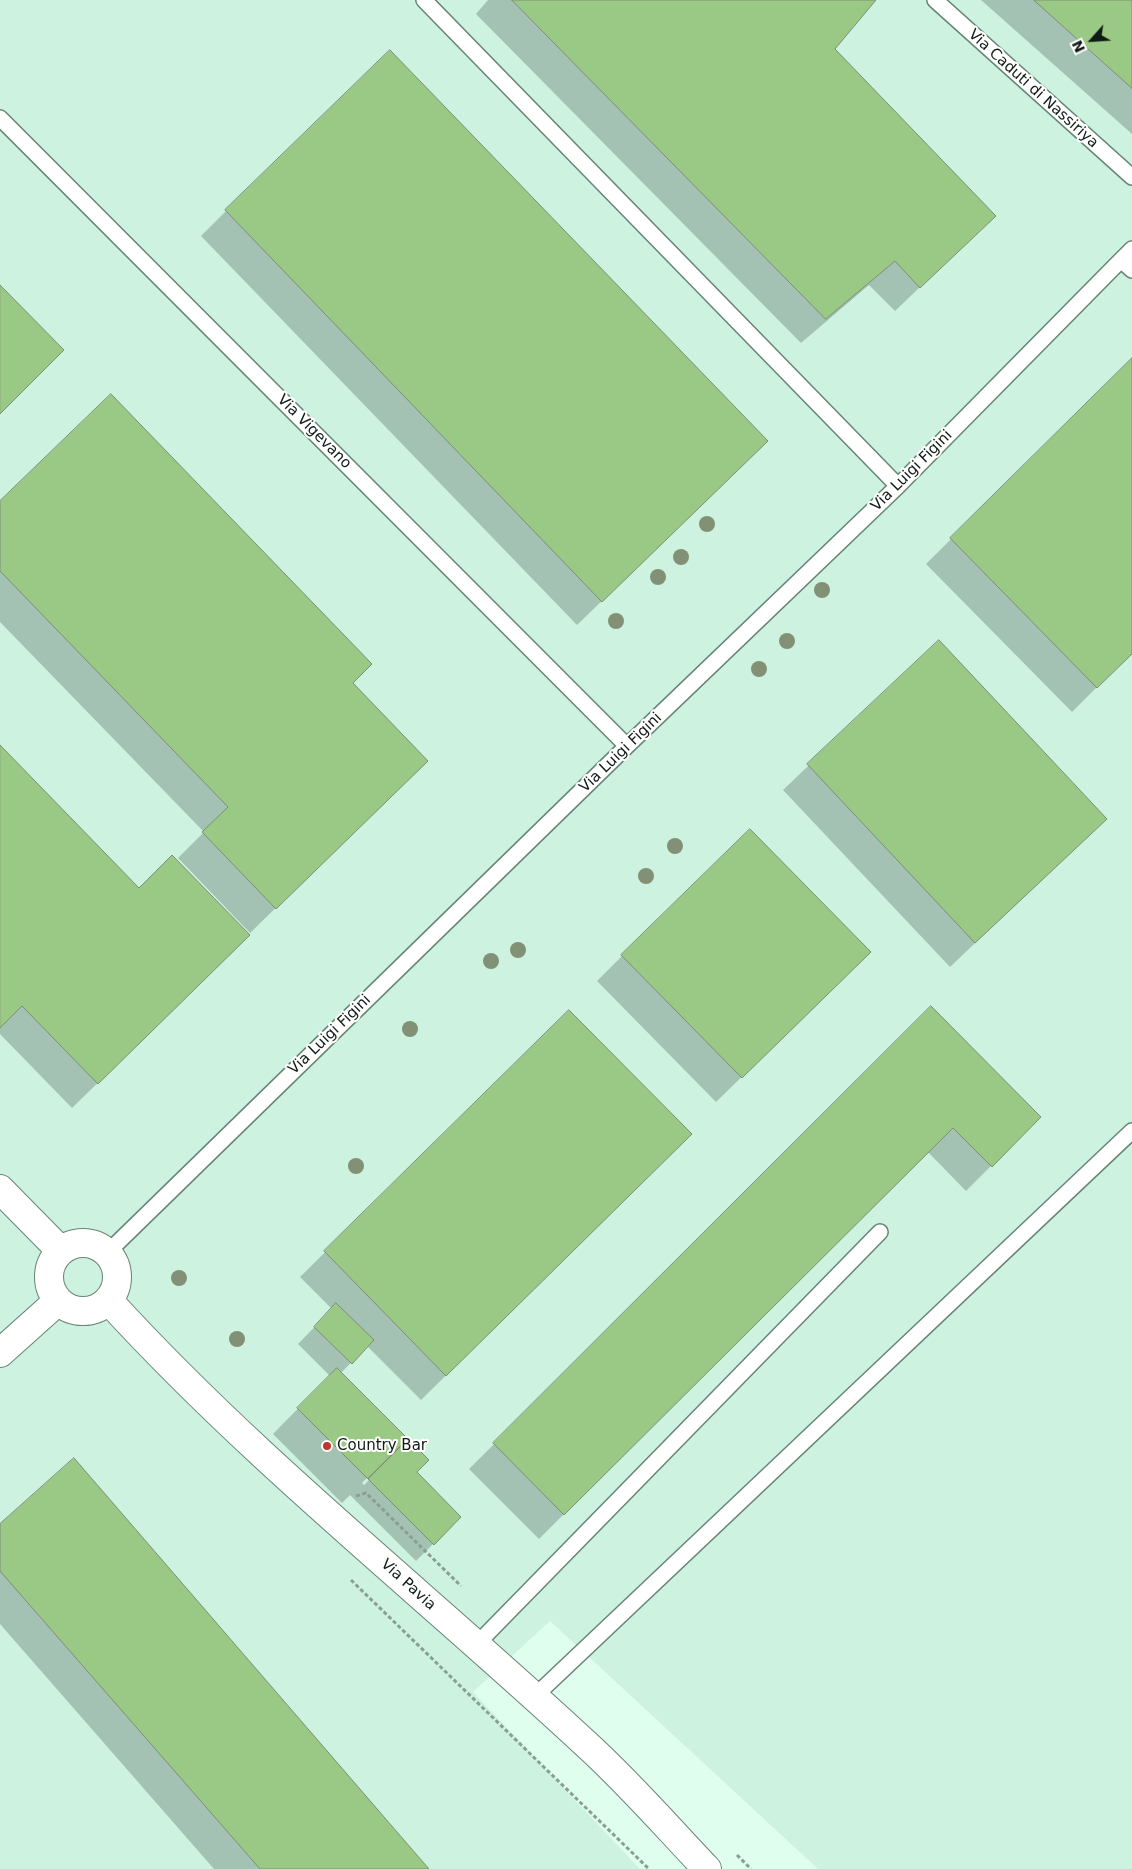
<!DOCTYPE html>
<style>
body{margin:0}
#map{position:relative;width:1132px;height:1869px;overflow:hidden;background:#e0feee;font-family:"DejaVu Sans",sans-serif}
canvas{display:block}
.north{position:absolute;left:1067px;top:15px;width:50px;height:50px;-webkit-text-stroke:4px #fff;paint-order:stroke;rotate:244deg;font-size:14px;font-weight:700;line-height:20px;text-align:center;color:#101b15}
.north::after{content:'';display:block;margin:auto;width:18px;height:22px;background:#101b15;clip-path:polygon(50% 0,100% 100%,50% 72%,0 100%)}
</style>
<div id="map">
<canvas width="1132" height="1869"></canvas>
<div class="north">N</div>
</div>
<script>
const ctx = document.querySelector('canvas').getContext('2d');
ctx.lineJoin = 'round';
function fill(path, color) {
  ctx.fillStyle = color;
  ctx.fill(path, 'evenodd');
}
function stroke(path, color, width, dash) {
  ctx.strokeStyle = color;
  ctx.lineWidth = width;
  ctx.lineCap = dash ? 'butt' : 'round';
  ctx.setLineDash(dash || []);
  ctx.stroke(path);
}
function drawText(font, color, halo, rows, align = 'center') {
  ctx.font = font + ' "DejaVu Sans",sans-serif';
  ctx.lineWidth = 4;
  ctx.setLineDash([]);
  ctx.textBaseline = 'middle';
  ctx.strokeStyle = halo;
  ctx.fillStyle = color;
  for (const [text, x, y, turn = 0] of rows) {
    ctx.save();
    ctx.translate(x, y);
    ctx.rotate((+turn || 0) * Math.PI / 180);
    ctx.textAlign = isNaN(turn) ? turn : align;
    if (halo) ctx.strokeText(text, 0, 0);
    ctx.fillText(text, 0, 0);
    ctx.restore();
  }
}
const built = new Path2D(`
 M 0,0 L 1132,0 L 1132,1869 L 818,1869 L 550,1621 L 473,1692 L 640,1869 L 0,1869 Z`);
const shadow = new Path2D(`
 M 488,0 L 874,0 L 833,49 L 969,240 L 895,311 L 869,285 L 801,343 L 476,14 Z
 M 981,0 L 1132,0 L 1132,134 Z
 M 226,211 L 741,466 L 577,625 L 201,236 Z
 M 1132,359 L 1132,652 L 1072,712 L 926,564 Z
 M 0,503 L 351,684 L 401,786 L 250,933 L 178,858 L 204,832 L 0,622 Z
 M 938,642 L 1080,843 L 950,967 L 783,790 Z
 M 0,747 L 139,889 L 224,960 L 72,1108 L 0,1034 Z
 M 622,956 L 844,977 L 716,1102 L 597,981 Z
 M 931,1008 L 1040,1117 L 966,1191 L 927,1151 L 539,1539 L 469,1469 Z
 M 569,1011 L 690,1134 L 421,1400 L 367,1346 L 341,1373 L 415,1472 L 460,1517 L 416,1561 L 350,1495 L 342,1503 L 273,1434 L 330,1376 L 298,1344 L 332,1309 L 300,1277 ZM 384,1461 L 384,1465 L 364,1485 L 362,1483 Z
 M 0,1526 L 427,1869 L 214,1869 L 0,1624 Z`);
const building = new Path2D(`
 M 512,0 L 876,0 L 835,49 L 996,216 L 920,288 L 895,261 L 826,319 Z
 M 1034,0 L 1132,0 L 1132,88 Z
 M 390,50 L 768,441 L 602,602 L 225,210 Z
 M 0,285 L 64,350 L 0,414 Z
 M 1132,358 L 1132,654 L 1097,688 L 950,538 Z
 M 111,394 L 372,664 L 353,683 L 428,761 L 276,909 L 202,832 L 228,807 L 0,571 L 0,501 Z
 M 939,640 L 1107,819 L 975,943 L 807,764 Z
 M 0,745 L 139,888 L 172,855 L 250,935 L 98,1084 L 22,1006 L 0,1028 Z
 M 750,829 L 871,952 L 742,1078 L 621,955 Z
 M 931,1006 L 1041,1117 L 992,1167 L 953,1128 L 564,1515 L 493,1443 Z
 M 569,1010 L 692,1134 L 446,1376 L 324,1251 Z
 M 336,1303 L 374,1340 L 352,1364 L 314,1327 Z
 M 337,1368 L 408,1439 L 368,1479 L 297,1408 Z
 M 408,1439 L 429,1460 L 417,1472 L 461,1517 L 434,1545 L 368,1479 Z
 M 74,1458 L 429,1869 L 260,1869 L 0,1571 L 0,1524 Z`);
const path = new Path2D(`
 M 356,1496 L 366,1493 L 461,1586
 M 351,1580 L 649,1869
 M 737,1855 L 751,1869`);
const service = new Path2D(`
 M 424,0 L 898,486
 M 935,0 L 1132,177
 M 0,118 L 627,746
 M 1121,260 L 1132,249
 M 107,1253 L 627,746 L 898,486 L 1121,260 L 1132,270
 M 476,1645 L 880,1232
 M 534,1697 L 1132,1131`);
const minor = new Path2D(`
 M 0,1189 L 61,1251
 M49 1277a34 34 0 1 1 68 0a34 34 0 1 1-68 0Z
 M 109,1301 C 255,1461 427,1596 586,1744 C 629,1783 667,1827 707,1869
 M 0,1353 L 58,1301`);
const trees = [
 [707,524],
 [681,557],
 [658,577],
 [822,590],
 [616,621],
 [787,641],
 [759,669],
 [675,846],
 [646,876],
 [518,950],
 [491,961],
 [410,1029],
 [356,1166],
 [179,1278],
 [237,1339]
];
const markers = [
 [327,1446,5,"#c1332e"]
];
const streetNames = [
 ["Via Caduti di Nassiriya",1033,89,42],
 ["Via Vigevano",314,432,45],
 ["Via Luigi Figini",912,471,-45],
 ["Via Luigi Figini",621,753,-44],
 ["Via Luigi Figini",330,1035,-44],
 ["Via Pavia",408,1585,42]
];
const poiNames = [
 ["Country Bar",337,1446]
];
fill(built, '#cdf3e0');
fill(shadow, '#0003');
fill(building, '#9ac985');
stroke(building, '#7e8e78', 1);
stroke(service, '#688476', 18);
stroke(minor, '#688476', 30);
stroke(path, '#899f93', 3, [4, 2.5]);
stroke(service, '#fff', 15);
stroke(minor, '#fff', 28);
ctx.fillStyle = '#829075';
for (const [x, y] of trees) {
  ctx.beginPath();
  ctx.arc(x, y, 8, 0, 2 * Math.PI);
  ctx.fill();
}
for (const [x, y, r, color] of markers) {
  const dot = new Path2D();
  dot.arc(x, y, r, 0, 2 * Math.PI);
  ctx.fillStyle = color;
  ctx.fill(dot);
  stroke(dot, '#fff', 2);
}
drawText('15px', '#101b15', '#fff', streetNames);
drawText('15px', '#101b15', '#fff', poiNames, 'left');
</script>
